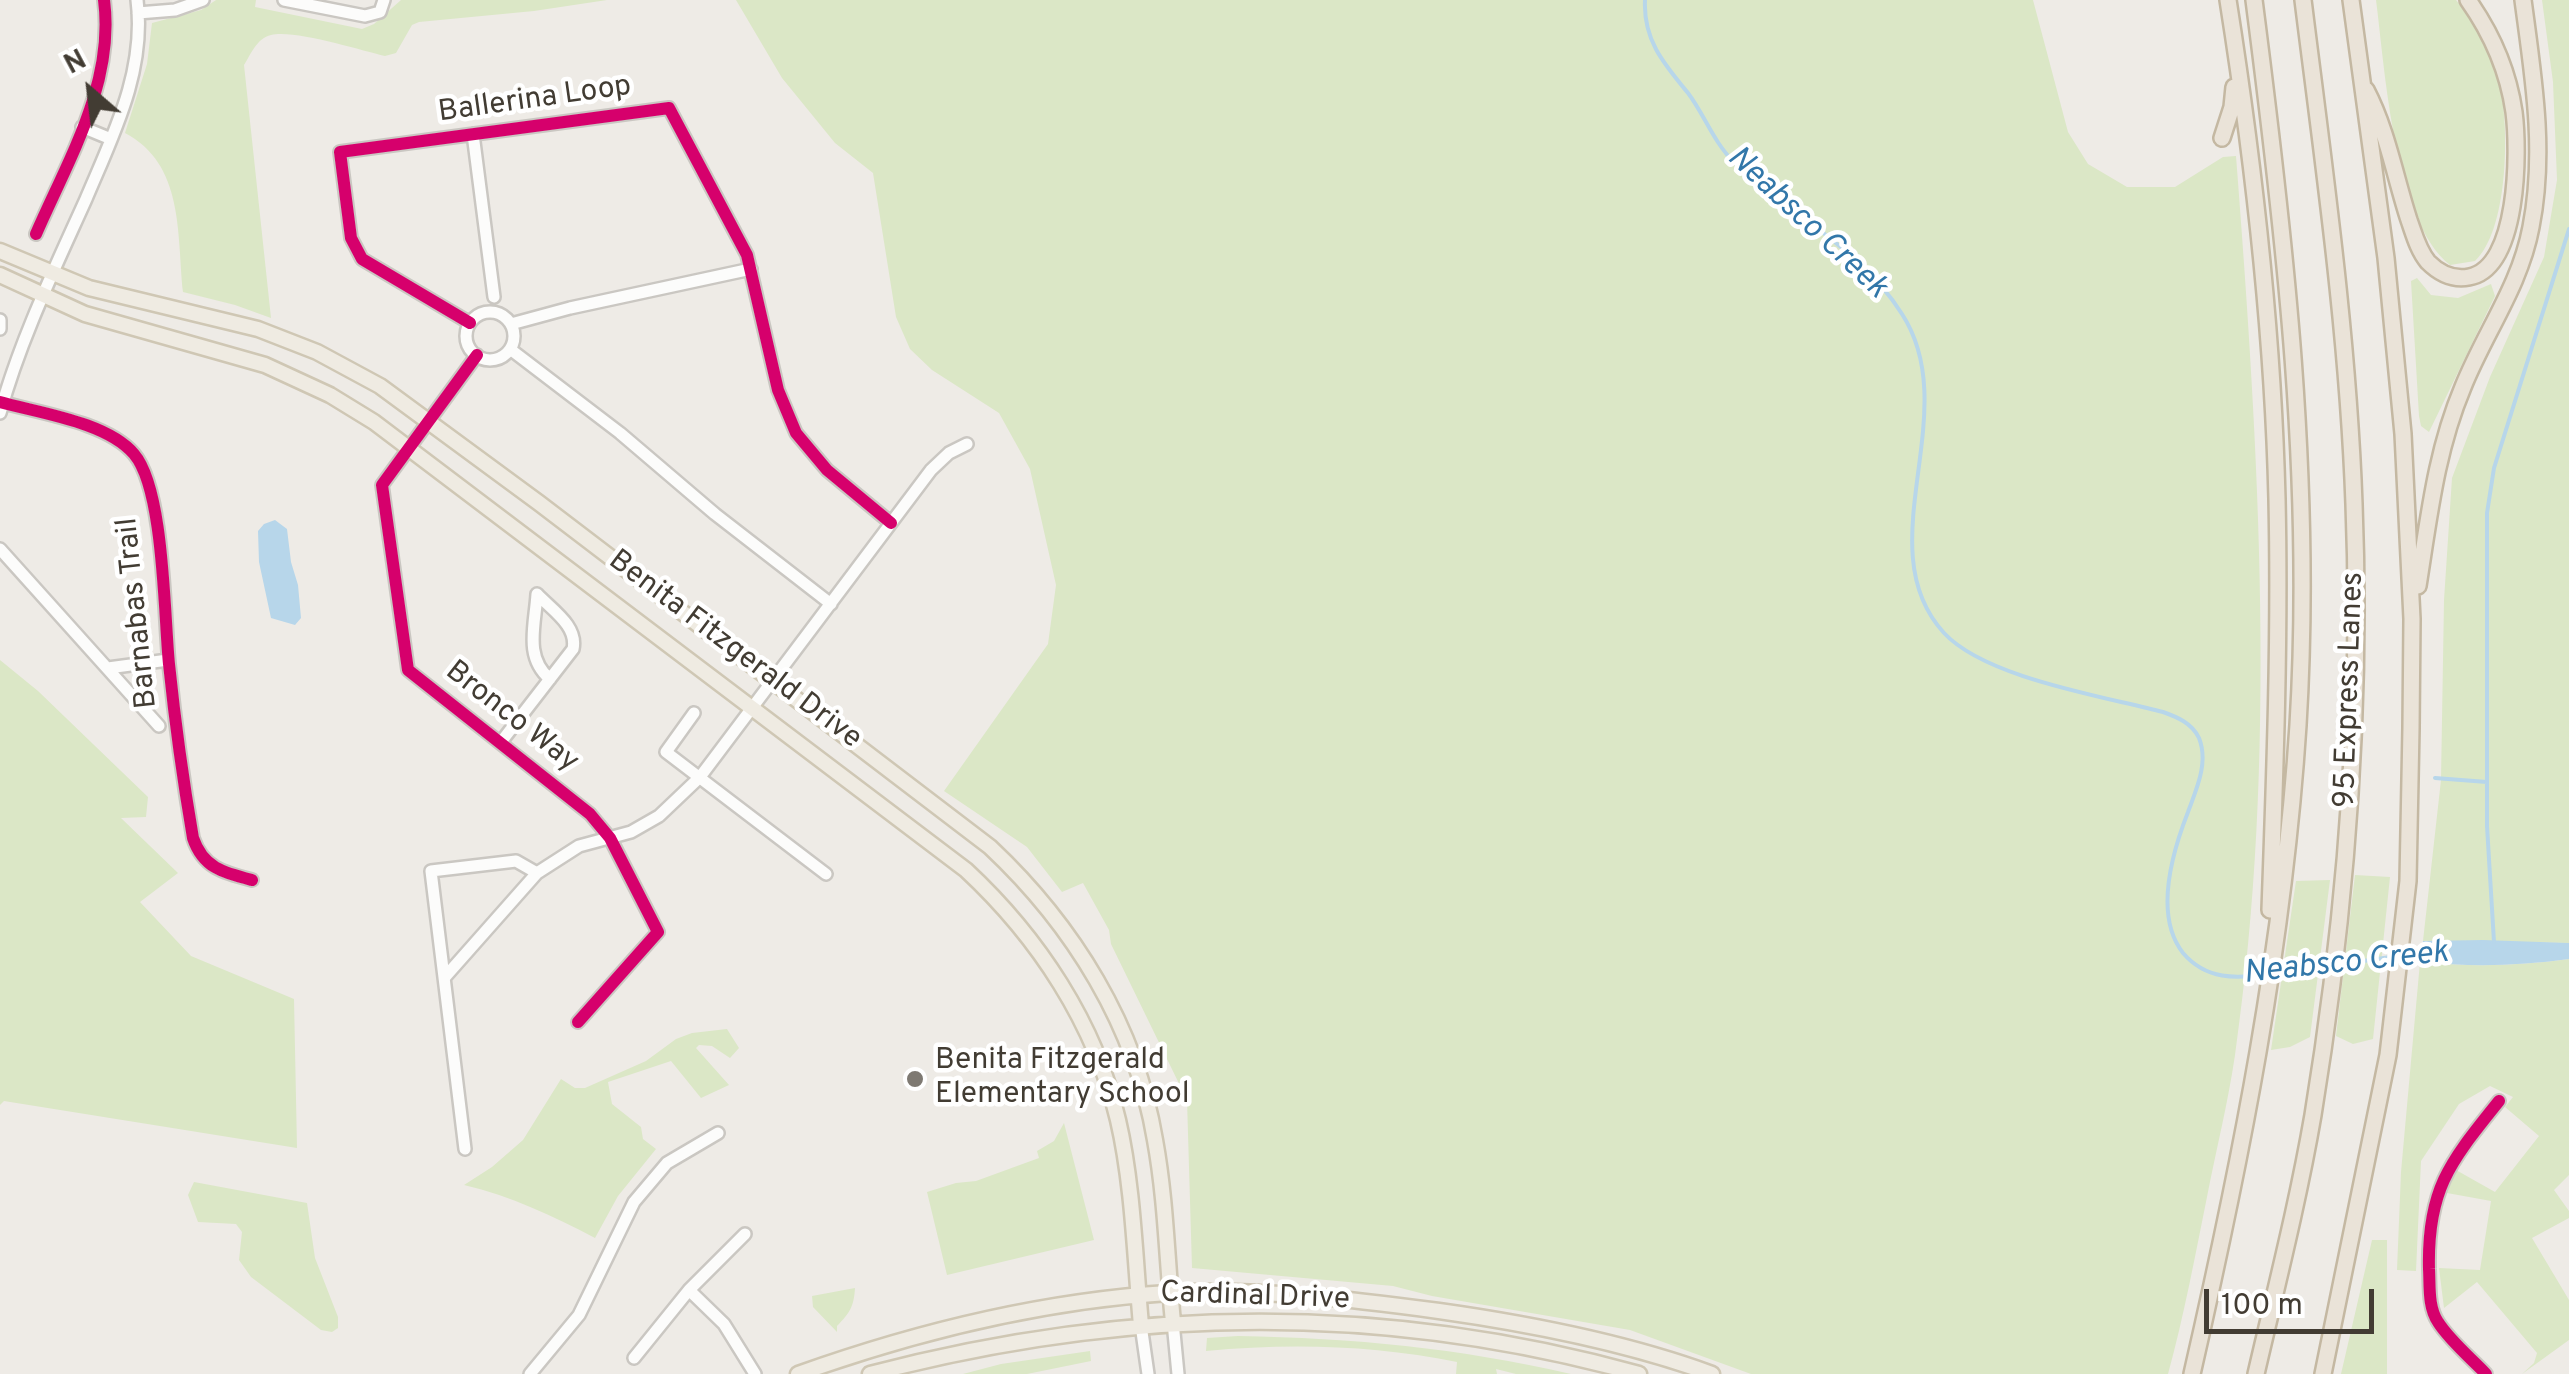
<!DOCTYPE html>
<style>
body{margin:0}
#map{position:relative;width:2569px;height:1374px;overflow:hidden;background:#eeebe6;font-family:Overpass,sans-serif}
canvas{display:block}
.north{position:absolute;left:40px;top:40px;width:100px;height:100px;-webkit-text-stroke:8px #fff;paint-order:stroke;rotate:332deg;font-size:28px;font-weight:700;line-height:40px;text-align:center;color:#423c33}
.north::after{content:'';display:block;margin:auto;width:35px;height:45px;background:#423c33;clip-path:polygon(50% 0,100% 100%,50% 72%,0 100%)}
.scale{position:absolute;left:2204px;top:1289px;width:170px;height:45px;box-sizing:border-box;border:5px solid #423c33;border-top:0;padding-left:12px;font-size:30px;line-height:35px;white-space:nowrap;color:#423c33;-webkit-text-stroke:8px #fff;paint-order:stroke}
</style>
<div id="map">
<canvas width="2569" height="1374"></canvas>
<div class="north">N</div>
<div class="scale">100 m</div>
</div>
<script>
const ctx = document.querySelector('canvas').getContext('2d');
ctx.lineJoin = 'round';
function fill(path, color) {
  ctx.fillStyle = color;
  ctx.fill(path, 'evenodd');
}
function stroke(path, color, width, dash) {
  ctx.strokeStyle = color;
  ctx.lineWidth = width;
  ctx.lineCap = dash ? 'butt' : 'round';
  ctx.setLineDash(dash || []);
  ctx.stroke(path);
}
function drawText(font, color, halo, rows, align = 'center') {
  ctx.font = font + ' Overpass,sans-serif';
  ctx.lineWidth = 9;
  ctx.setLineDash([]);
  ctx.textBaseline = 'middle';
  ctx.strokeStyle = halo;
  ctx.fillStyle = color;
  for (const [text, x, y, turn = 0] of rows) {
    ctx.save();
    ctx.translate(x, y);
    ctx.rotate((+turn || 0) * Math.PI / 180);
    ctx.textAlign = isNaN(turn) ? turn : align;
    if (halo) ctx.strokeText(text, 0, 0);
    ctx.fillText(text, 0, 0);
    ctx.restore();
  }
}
const green = new Path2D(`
 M 216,0 L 256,0 L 255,7 L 362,29 L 374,24 L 401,0 L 607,0 L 534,11 L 419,22 L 412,25 L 396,53 L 385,56 C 360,50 293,29 271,35 C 257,38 251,54 244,65 L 271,318 L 235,305 L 183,292 C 177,233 184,164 125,133 L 147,64 L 152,23 L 201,10 Z
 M 736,0 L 2033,0 L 2068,132 L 2088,164 L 2127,187 L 2175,187 L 2223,157 L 2236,156 C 2259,454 2278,758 2235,1055 C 2228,1103 2216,1150 2207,1197 C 2195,1256 2184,1316 2168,1374 L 1751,1374 L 1630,1330 L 1432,1296 L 1393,1286 L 1192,1268 L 1187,1100 L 1111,944 L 1109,930 L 1083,883 L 1062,892 L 1027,847 L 944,791 L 1048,644 L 1056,585 L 1030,469 L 999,413 L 932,370 L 910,349 L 896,317 L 873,173 L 835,143 L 782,78 Z
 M 2376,0 L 2456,0 C 2477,25 2495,58 2501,90 C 2509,133 2508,230 2475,261 L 2450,265 C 2394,221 2385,69 2376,0 Z
 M 2542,0 L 2569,0 L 2569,943 L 2423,941 L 2441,780 L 2444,600 L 2452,478 L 2490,377 L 2544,257 L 2557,180 L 2553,82 Z
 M 2417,278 L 2431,295 L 2458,298 L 2491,284 L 2495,296 L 2429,432 L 2421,426 L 2419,416 L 2411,281 Z
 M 0,660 L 38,691 L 148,797 L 146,817 L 121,818 L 178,873 L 140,902 L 191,956 L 294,999 L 297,1148 L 4,1101 L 0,1105 Z
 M 2355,875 L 2390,877 L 2373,1039 L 2353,1044 L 2336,1036 Z
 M 2330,880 L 2310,1037 L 2290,1047 L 2271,1050 L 2296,881 Z
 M 2569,959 L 2569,1175 L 2554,1190 L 2569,1211 L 2569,1218 L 2532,1238 L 2569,1300 L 2569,1340 L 2522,1374 L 2534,1363 L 2537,1353 L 2477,1282 L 2444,1308 L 2439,1268 L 2480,1270 L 2491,1201 L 2447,1193 L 2456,1170 L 2495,1192 L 2539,1136 L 2505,1107 L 2513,1097 L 2490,1086 L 2459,1104 L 2421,1161 L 2416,1271 L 2397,1270 L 2401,1172 L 2420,962 C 2472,967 2518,966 2569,959 Z
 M 727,1029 L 739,1048 L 730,1058 L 712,1046 L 699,1045 L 696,1048 L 729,1085 L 701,1098 L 671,1061 L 608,1082 L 612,1104 L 641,1127 L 643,1139 L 656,1149 L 618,1196 L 595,1238 C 553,1216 511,1196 464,1185 L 492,1167 L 523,1140 L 561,1079 L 575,1088 L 585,1088 L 646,1061 L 676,1039 L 692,1033 Z
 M 1064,1123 L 1094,1240 L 947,1275 L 927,1192 L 956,1183 L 976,1181 L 1039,1158 L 1037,1151 L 1054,1141 Z
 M 194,1182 L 307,1203 L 315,1258 L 338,1317 L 338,1328 L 332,1332 L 321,1330 L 251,1277 L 239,1260 L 242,1232 L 236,1224 L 198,1222 L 188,1195 Z
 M 2372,1240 L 2387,1240 L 2387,1374 L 2341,1374 Z
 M 855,1288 C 854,1306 850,1313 837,1326 L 837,1332 L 813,1307 L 812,1296 Z
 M 1238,1336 C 1354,1338 1458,1348 1571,1374 L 1516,1374 L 1496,1369 L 1497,1374 L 1456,1374 L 1457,1362 C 1374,1345 1289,1343 1206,1351 L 1207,1338 Z
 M 1090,1351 L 1091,1361 L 1027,1374 L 963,1374 L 1001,1364 Z`);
const water = new Path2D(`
 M 275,520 L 287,529 L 291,562 L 298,585 L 301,618 L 295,625 L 271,618 L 259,562 L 258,531 L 264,524 Z
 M 2483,940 L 2569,943 L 2569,959 C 2518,966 2472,967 2420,962 L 2423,941 Z`);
const stream = new Path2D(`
 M 1645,0 C 1643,40 1664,64 1688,93 C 1704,114 1714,143 1734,162 C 1789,213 1861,249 1902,314 C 1966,413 1865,547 1944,633 C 1986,678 2102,696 2163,712 C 2177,717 2192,723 2199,738 C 2209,763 2196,790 2188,812 C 2172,853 2154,916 2183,953 C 2206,980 2236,979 2268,974
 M 2435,778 L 2487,782
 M 2494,942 L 2487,826 L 2487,513 L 2494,468 L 2569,229
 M 2406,955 L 2426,952
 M 2337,965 L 2397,956
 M 2277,973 L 2327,966`);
const minor = new Path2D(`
 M 284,0 L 365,16 L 380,12 L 384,0
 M 138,13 L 175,10 L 203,0
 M 82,127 L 111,139
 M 473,134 L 494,297
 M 36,234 C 68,160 115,83 104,0
 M466 336a24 24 0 1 1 48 0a24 24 0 1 1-48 0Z
 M 0,320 L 0,329
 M 470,323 L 362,259 L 351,238 L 340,152 L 669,108 L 747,255 L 778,390 L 796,433 L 827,470 L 891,523
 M 511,324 L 570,308 L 751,269
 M 510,349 L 620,433 L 715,514 L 831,604
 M 477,355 L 382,485 L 408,670 L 590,814 L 610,838 L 658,932 L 578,1022
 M 0,402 C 39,413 107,422 134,454 C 164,489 164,614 169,664 C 175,722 183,780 193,838 C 203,868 224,873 252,880
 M 0,413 C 20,340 55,268 86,199 C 113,135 146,71 137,0
 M 0,549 L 159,726
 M 108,668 L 168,660
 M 694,713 L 666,752 L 826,874
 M 501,742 L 573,649 C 578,626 552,610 537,594 C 535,626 524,657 550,679
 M 445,977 L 537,873 L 579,846 L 631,832 L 659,816 L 700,777 L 931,470 L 949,453 L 967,444
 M 465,1149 L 431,871 L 516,861 L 537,873
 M 689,1290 L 724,1324 L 755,1374
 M 1173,1322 L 1178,1374
 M 1141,1325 L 1148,1374
 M 634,1358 L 689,1290 L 745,1234
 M 530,1374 L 579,1315 L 634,1202 L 667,1163 L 718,1133
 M 2486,1374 C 2471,1358 2450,1341 2438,1322 C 2428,1307 2430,1287 2429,1269 C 2427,1188 2451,1161 2499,1101`);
const major = new Path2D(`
 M 0,251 L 89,288 L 258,329 L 317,352 L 380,386 L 539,503 L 990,847 C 1073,925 1136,1026 1155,1140 C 1166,1200 1167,1262 1173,1322
 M 0,275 L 85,314 L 265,365 L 330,395 L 374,422 L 966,870 C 1038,937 1095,1023 1118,1120 C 1133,1184 1135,1259 1141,1325
 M 798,1374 C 916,1332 1042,1301 1168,1293 C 1258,1288 1350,1299 1439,1311 C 1531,1324 1625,1342 1712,1374
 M 870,1374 C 1127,1306 1382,1302 1639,1374`);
const highway = new Path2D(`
 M 2228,0 C 2254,165 2273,332 2277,499 C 2280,636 2275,773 2270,910
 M 2366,90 C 2387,130 2395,177 2409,220 C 2414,234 2418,250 2428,262 C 2439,273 2453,280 2469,277 C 2519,268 2519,151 2514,112 C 2508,70 2492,34 2468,0
 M 2222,138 L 2232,107 L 2234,87
 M 2418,586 C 2429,517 2436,451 2463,387 C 2485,332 2520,286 2531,227 C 2546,151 2533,75 2523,0
 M 2192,1374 C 2241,1160 2284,944 2298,725 C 2313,481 2285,240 2254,0
 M 2256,1374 C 2276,1288 2298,1202 2313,1115 C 2346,914 2362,708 2354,504 C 2348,335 2324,168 2303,0
 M 2323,1374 L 2388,1055 L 2408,881 L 2411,728 L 2412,619 L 2403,434 L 2386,258 L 2351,0`);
const cycleway = new Path2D(`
 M 36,234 C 68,160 115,83 104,0
 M 470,323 L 362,259 L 351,238 L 340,152 L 669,108 L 747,255 L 778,390 L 796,433 L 827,470 L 891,523
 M 477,355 L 382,485 L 408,670 L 590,814 L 610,838 L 658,932 L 578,1022
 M 0,402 C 39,413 107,422 134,454 C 164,489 164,614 169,664 C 175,722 183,780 193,838 C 203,868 224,873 252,880
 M 2486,1374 C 2471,1358 2450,1341 2438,1322 C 2428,1307 2430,1287 2429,1269 C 2427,1188 2451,1161 2499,1101`);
const markers = [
 [915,1079,10,"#7e7972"]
];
const streetNames = [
 ["Ballerina Loop",535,101,-8],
 ["Barnabas Trail",139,613,-96],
 ["Benita Fitzgerald Drive",734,651,37],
 ["95 Express Lanes",2351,690,-88],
 ["Bronco Way",511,718,38],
 ["Cardinal Drive",1255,1298,2]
];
const poiNames = [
 ["Benita Fitzgerald",935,1062],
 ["Elementary School",935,1096]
];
const waterNames = [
 ["Neabsco Creek",1806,224,43],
 ["Neabsco Creek",2346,965,-6]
];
fill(green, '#dbe7c6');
fill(water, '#b7d6ea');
stroke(stream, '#b7d6ea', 4);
stroke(minor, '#cac7c2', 16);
stroke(major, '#cfc7b4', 19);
stroke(highway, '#c4b8a2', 20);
stroke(minor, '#fcfcfb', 11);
stroke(major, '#efebe2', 14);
stroke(highway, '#eae3d8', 15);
stroke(cycleway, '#d6006c', 12);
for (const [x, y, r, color] of markers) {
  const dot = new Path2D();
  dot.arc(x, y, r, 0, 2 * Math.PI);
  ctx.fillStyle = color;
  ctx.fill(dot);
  stroke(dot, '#fff', 4);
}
drawText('30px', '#423c33', '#fff', streetNames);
drawText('30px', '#423c33', '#fff', poiNames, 'left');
drawText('italic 32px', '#3277a9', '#fff', waterNames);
</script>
